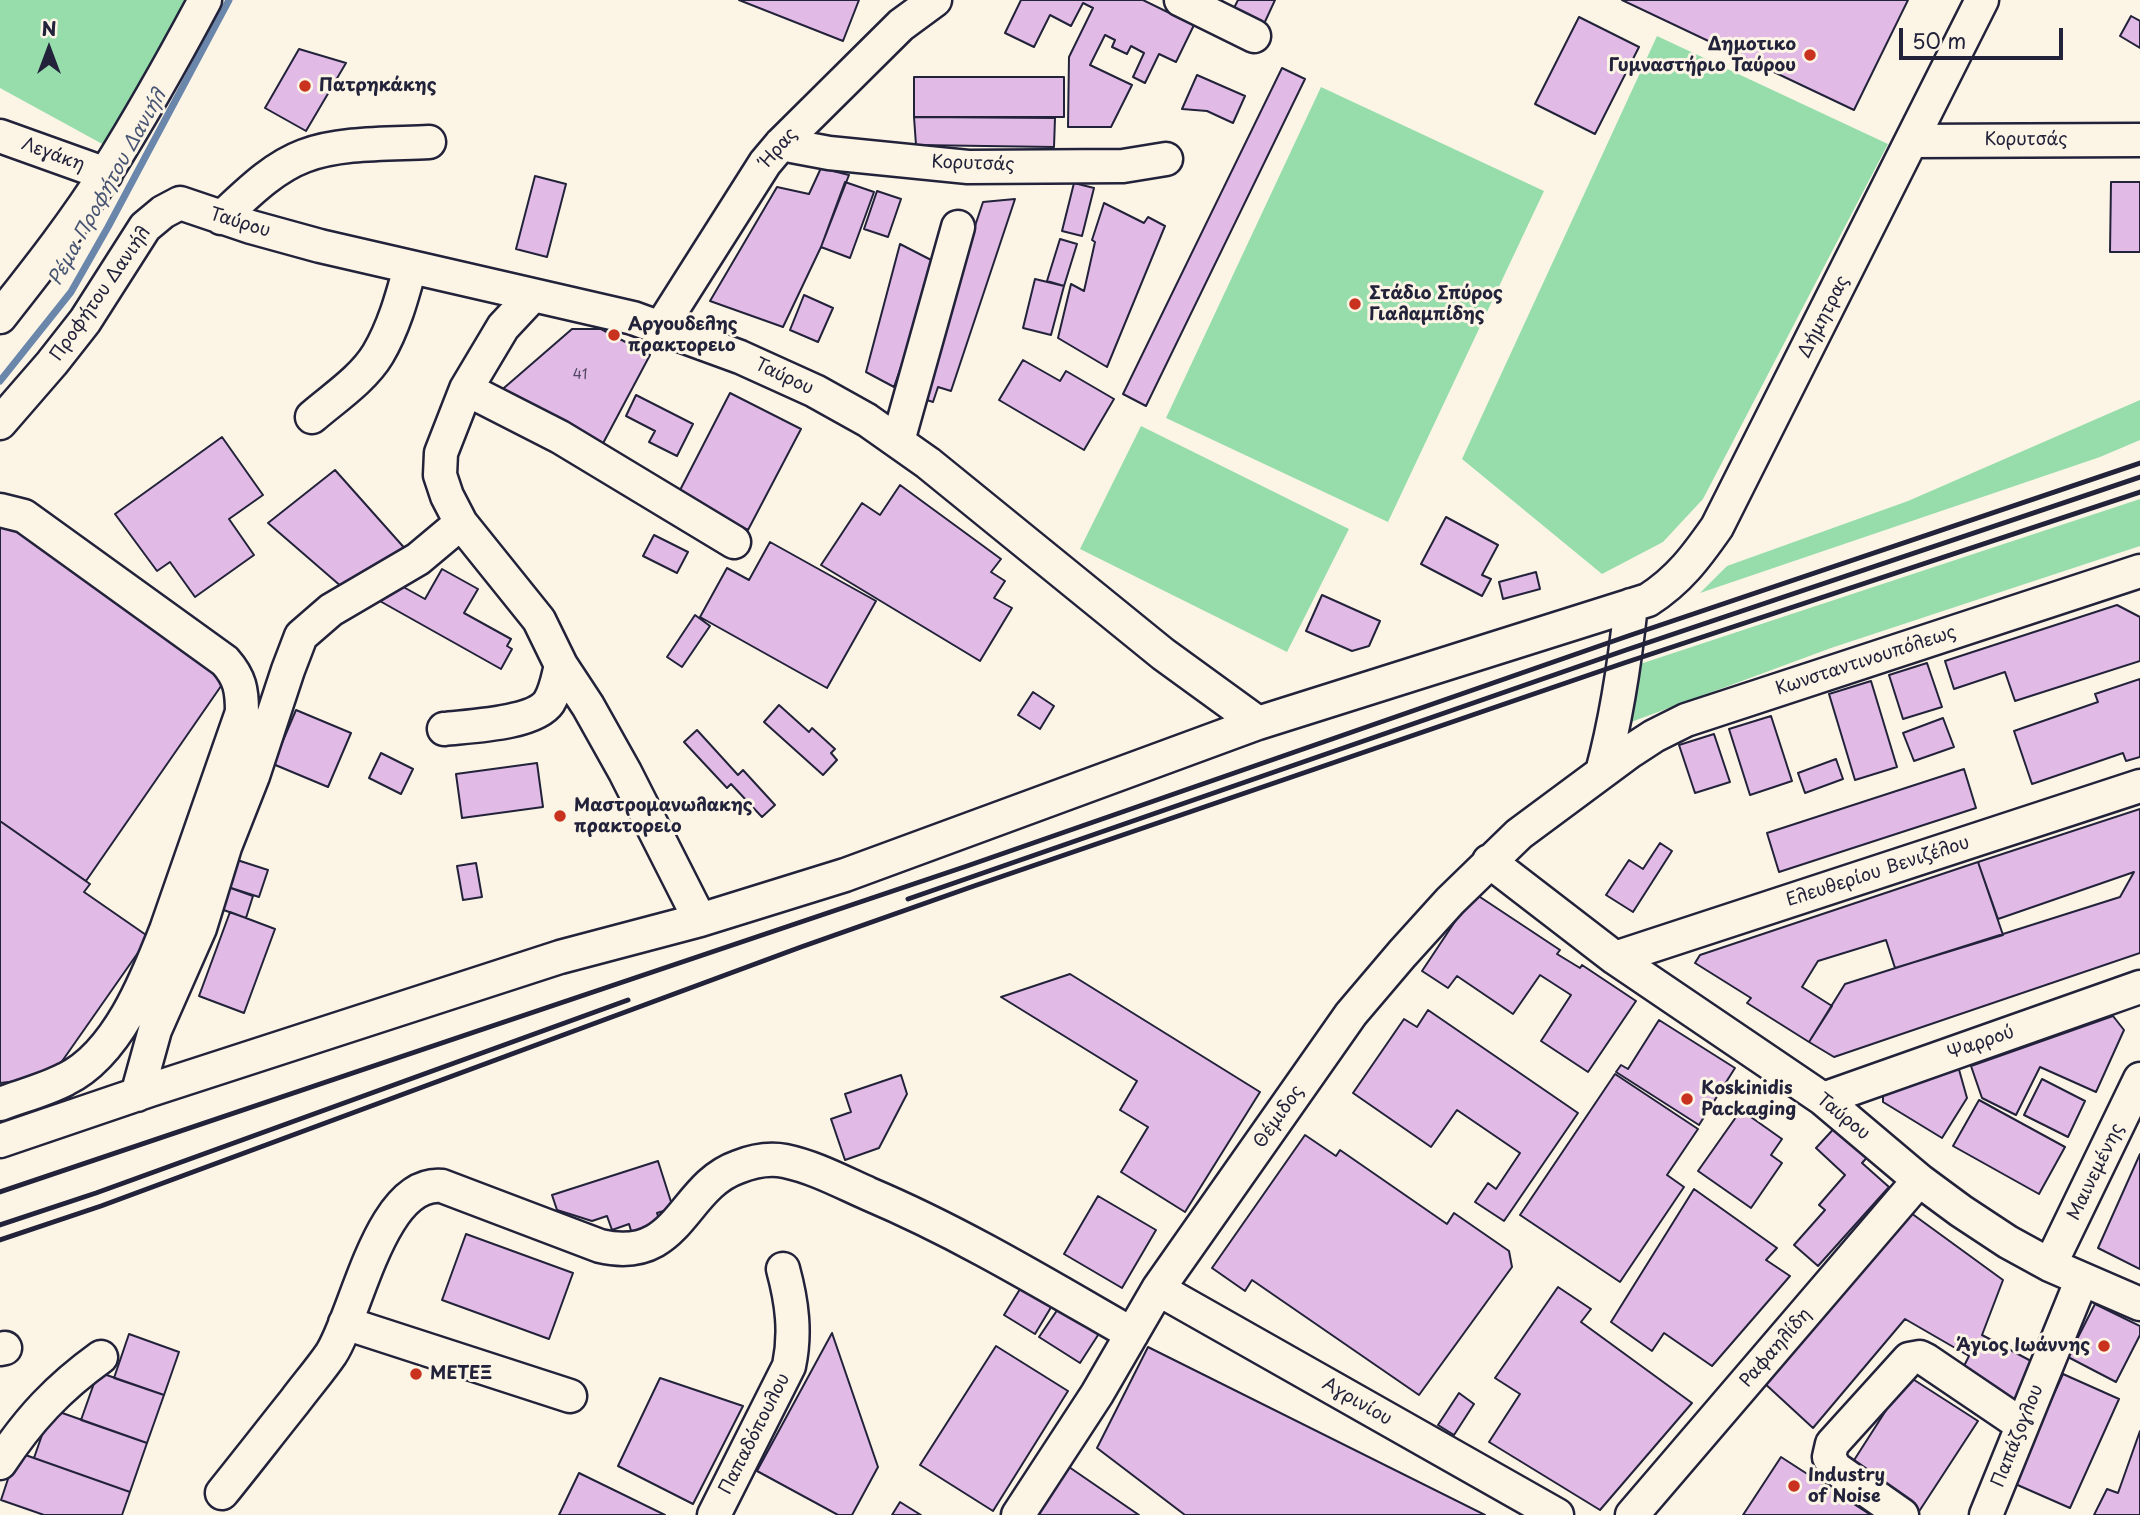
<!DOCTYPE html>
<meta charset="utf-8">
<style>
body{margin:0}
#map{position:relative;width:2140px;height:1515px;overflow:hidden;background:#fcf5e5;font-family:"Playpen Sans",sans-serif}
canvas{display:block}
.north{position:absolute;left:14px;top:14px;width:70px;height:70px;-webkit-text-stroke:5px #fcf5e5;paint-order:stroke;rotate:0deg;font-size:19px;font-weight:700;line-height:28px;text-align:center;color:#22223b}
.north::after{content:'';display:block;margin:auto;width:24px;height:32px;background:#22223b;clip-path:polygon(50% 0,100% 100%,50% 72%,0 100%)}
.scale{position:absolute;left:1899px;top:28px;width:164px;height:32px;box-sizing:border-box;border:4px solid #22223b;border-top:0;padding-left:9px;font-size:21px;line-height:24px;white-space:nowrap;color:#22223b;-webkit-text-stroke:5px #fcf5e5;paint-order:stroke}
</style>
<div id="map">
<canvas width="2140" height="1515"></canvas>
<div class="north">N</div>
<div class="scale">50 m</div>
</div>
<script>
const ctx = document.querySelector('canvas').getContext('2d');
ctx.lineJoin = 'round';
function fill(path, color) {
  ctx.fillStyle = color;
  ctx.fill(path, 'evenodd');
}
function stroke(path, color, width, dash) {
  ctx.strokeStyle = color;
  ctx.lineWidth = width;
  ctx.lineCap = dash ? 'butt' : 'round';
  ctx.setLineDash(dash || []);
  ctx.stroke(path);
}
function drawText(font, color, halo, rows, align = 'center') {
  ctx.font = font + ' "Playpen Sans",sans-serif';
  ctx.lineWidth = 6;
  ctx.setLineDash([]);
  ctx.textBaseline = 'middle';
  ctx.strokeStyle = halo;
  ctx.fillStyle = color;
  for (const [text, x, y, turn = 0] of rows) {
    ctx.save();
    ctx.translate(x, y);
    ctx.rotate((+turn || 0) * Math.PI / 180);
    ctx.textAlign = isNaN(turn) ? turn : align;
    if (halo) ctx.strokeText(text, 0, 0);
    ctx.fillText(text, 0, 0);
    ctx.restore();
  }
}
const green = new Path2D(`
 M 0,0 L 186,0 L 106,146 L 0,88 Z
 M 1657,36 L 1888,144 L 1703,499 L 1663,542 L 1602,574 L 1462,459 Z
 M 1321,87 L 1544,191 L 1388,522 L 1166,418 Z
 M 2140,400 L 2140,440 L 2100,457 L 1700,593 L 1727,566 L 1908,501 Z
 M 1141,426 L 1349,529 L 1287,652 L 1080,549 Z
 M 2140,499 L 2140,546 L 1831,648 L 1623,725 L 1631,667 Z`);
const stream = new Path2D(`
 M 0,381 L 71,292 L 108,227 L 229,0`);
const building = new Path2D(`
 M 739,0 L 859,0 L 843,41 Z
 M 1021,0 L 1143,0 L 1194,25 L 1176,62 L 1159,54 L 1145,83 L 1133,77 L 1144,53 L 1131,46 L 1127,54 L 1112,47 L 1115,40 L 1105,35 L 1090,65 L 1132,85 L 1111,127 L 1068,127 L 1069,57 L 1093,8 L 1083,3 L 1071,26 L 1050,15 L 1034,47 L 1005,33 Z
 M 1238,0 L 1275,0 L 1263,26 L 1232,12 Z
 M 1622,0 L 1908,0 L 1854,110 Z
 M 2131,16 L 2140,21 L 2140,48 L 2120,36 Z
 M 1579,17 L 1639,47 L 1595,134 L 1535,104 Z
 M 299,49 L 346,63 L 306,131 L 265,108 Z
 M 1282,68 L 1305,79 L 1146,406 L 1123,394 Z
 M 1197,75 L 1245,96 L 1233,123 L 1207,111 L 1182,109 Z
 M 914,77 L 1064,77 L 1064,117 L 914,117 Z
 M 914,117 L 1055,118 L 1054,147 L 916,145 Z
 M 821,168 L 849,175 L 821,247 L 783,327 L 710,301 L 777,187 L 809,194 Z
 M 535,176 L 566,184 L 547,257 L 516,249 Z
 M 845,182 L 874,192 L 850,258 L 821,247 Z
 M 2111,182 L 2140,182 L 2140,252 L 2110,252 Z
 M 1074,183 L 1094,188 L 1082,236 L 1062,231 Z
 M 877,191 L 901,199 L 888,237 L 864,229 Z
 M 1015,199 L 951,391 L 938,387 L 933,402 L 918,397 L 983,202 Z
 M 1104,203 L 1144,223 L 1148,217 L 1165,226 L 1107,367 L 1058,338 L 1071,284 L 1084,291 L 1095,242 L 1092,240 Z
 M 1060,239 L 1077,244 L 1064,286 L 1047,281 Z
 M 900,244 L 937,263 L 894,387 L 866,372 Z
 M 1035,279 L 1064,286 L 1051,335 L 1023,328 Z
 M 804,295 L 833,308 L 818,342 L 790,330 Z
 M 572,329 L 601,329 L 650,355 L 600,449 L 497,394 Z
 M 1023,360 L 1060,381 L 1066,371 L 1114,399 L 1084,450 L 999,400 Z
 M 730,393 L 801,429 L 748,530 L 678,494 Z
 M 636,395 L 693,424 L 677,456 L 649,442 L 655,431 L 626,416 Z
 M 222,437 L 263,495 L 229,519 L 254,555 L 195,597 L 170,562 L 157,571 L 115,514 Z
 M 335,470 L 408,552 L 350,594 L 268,523 Z
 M 900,485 L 1001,559 L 991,572 L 1005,581 L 994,598 L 1012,608 L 980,661 L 821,565 L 862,503 L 880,515 Z
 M 9,514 L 228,676 L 86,881 L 0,821 L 0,526 Z
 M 1446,517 L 1498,545 L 1482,575 L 1491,579 L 1482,596 L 1421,564 Z
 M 654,535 L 688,552 L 677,573 L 643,556 Z
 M 770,542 L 876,601 L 827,688 L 700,617 L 727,568 L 749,580 Z
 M 442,569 L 478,589 L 464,613 L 511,639 L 507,646 L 512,649 L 501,669 L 378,600 L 389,579 L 425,599 Z
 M 1536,572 L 1540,589 L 1503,599 L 1499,582 Z
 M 1322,595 L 1380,621 L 1369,646 L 1352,651 L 1306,631 Z
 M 2117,605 L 2140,617 L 2140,661 L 2015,701 L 2005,672 L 1954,689 L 1945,661 Z
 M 695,615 L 710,626 L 682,667 L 667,657 Z
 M 1927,663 L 1942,707 L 1903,719 L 1889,675 Z
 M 2140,679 L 2140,757 L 2126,761 L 2123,753 L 2032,784 L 2014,731 L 2098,702 L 2095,694 Z
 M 1871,681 L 1897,767 L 1855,780 L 1829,694 Z
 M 1033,692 L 1054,706 L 1040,729 L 1018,715 Z
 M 779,705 L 809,732 L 812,728 L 835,749 L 831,753 L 837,760 L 823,775 L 764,722 Z
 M 296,710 L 351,733 L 328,787 L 273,764 Z
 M 1771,716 L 1792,781 L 1750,795 L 1729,729 Z
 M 1943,718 L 1954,747 L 1914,761 L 1903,733 Z
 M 697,730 L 738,775 L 743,770 L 775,805 L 762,817 L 731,784 L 727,788 L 684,742 Z
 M 1714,734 L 1730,782 L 1695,793 L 1679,745 Z
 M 381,753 L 413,769 L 401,794 L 369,778 Z
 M 1836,759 L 1843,779 L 1805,793 L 1798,773 Z
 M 537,763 L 543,807 L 462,818 L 456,774 Z
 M 1964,769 L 1976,808 L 1779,872 L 1767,833 Z
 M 2140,809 L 2140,953 L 1834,1057 L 1809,1042 L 1845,984 L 2120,897 L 2134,872 L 1998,919 L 1978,862 Z
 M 0,821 L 90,884 L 84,892 L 149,937 L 51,1077 L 0,1083 Z
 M 1660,843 L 1672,851 L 1633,912 L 1606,895 L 1629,860 L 1643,869 Z
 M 234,859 L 268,870 L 259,897 L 225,886 Z
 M 1978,862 L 2003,935 L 1895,968 L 1886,940 L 1818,961 L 1802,987 L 1832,1006 L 1809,1042 L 1747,1003 L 1751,998 L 1695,963 L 1700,955 Z
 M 476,863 L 482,897 L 463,900 L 457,866 Z
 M 225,886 L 253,896 L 246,918 L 218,908 Z
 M 1474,893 L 1560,950 L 1557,954 L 1580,968 L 1582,965 L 1636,1001 L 1588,1072 L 1541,1041 L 1571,995 L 1540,975 L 1513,1014 L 1457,976 L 1448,988 L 1422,971 Z
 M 230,912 L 275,929 L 244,1013 L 199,996 Z
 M 1070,974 L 1260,1092 L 1185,1212 L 1121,1172 L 1148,1127 L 1120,1110 L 1137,1081 L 1001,997 Z
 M 1428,1010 L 1578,1113 L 1504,1221 L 1475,1202 L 1488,1183 L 1496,1189 L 1520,1153 L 1457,1110 L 1431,1147 L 1353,1093 L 1404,1019 L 1417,1027 Z
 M 2113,1016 L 2124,1030 L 2096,1092 L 2040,1067 L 2016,1115 L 1982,1098 L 1971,1066 Z
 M 1659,1020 L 1735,1068 L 1699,1125 L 1616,1072 L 1621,1065 L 1628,1069 Z
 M 1958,1066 L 1967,1098 L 1942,1138 L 1883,1102 L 1883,1088 Z
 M 1615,1074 L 1698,1129 L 1667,1175 L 1684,1187 L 1620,1282 L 1520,1215 Z
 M 901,1075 L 907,1094 L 879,1148 L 845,1160 L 831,1119 L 851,1112 L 845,1094 Z
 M 2042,1079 L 2085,1101 L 2068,1137 L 2024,1115 Z
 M 1979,1100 L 2065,1147 L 2039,1194 L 1953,1146 Z
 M 1741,1110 L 1782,1139 L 1771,1155 L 1782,1163 L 1751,1208 L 1698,1171 Z
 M 1839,1123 L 1872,1152 L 1862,1163 L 1889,1187 L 1818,1266 L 1794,1245 L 1825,1210 L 1819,1205 L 1845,1175 L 1816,1148 Z
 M 1305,1135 L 1336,1156 L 1340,1150 L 1447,1224 L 1454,1213 L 1509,1251 L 1512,1267 L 1419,1395 L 1252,1280 L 1245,1291 L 1212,1268 Z
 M 2140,1154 L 2140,1269 L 2098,1248 Z
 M 658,1161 L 673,1208 L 657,1213 L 661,1225 L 632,1234 L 629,1224 L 612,1230 L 607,1216 L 592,1221 L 557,1210 L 552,1195 Z
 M 1694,1189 L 1777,1248 L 1766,1260 L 1790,1276 L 1712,1366 L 1664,1333 L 1652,1351 L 1611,1322 Z
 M 1098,1196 L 1156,1230 L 1122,1288 L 1064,1254 Z
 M 1911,1213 L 2003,1280 L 1982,1335 L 2031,1361 L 2013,1405 L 1960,1374 L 1969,1356 L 1905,1319 L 1813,1428 L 1762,1381 Z
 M 466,1234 L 573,1273 L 549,1339 L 442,1300 Z
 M 1025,1281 L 1056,1299 L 1035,1334 L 1004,1315 Z
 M 1558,1287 L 1591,1309 L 1581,1322 L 1692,1403 L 1600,1510 L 1489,1442 L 1520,1394 L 1495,1378 Z
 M 1062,1303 L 1102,1329 L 1080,1363 L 1039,1337 Z
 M 2095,1304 L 2140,1326 L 2140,1335 L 2116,1382 L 2068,1357 Z
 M 832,1333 L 878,1467 L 852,1515 L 838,1515 L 757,1471 Z
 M 129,1334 L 179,1352 L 164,1395 L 114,1378 Z
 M 996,1346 L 1068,1391 L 993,1511 L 920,1465 Z
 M 1148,1347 L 1485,1515 L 1185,1515 L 1097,1448 Z
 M 98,1372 L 164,1395 L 147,1443 L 81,1420 Z
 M 2063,1374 L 2119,1399 L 2070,1508 L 2013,1483 Z
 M 1908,1376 L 1978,1421 L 1918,1513 L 1849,1468 Z
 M 660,1378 L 743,1406 L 693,1504 L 618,1466 Z
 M 1459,1393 L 1474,1404 L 1454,1435 L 1438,1425 Z
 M 51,1409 L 147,1443 L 130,1492 L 34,1458 Z
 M 2140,1431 L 2140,1515 L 2094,1515 L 2107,1489 L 2118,1493 Z
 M 17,1452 L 130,1492 L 122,1515 L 44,1515 L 1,1500 Z
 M 1781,1457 L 1871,1515 L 1743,1515 Z
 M 1069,1467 L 1139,1515 L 1036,1515 Z
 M 579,1473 L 665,1515 L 559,1515 Z
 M 900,1502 L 921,1515 L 892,1515 Z`);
const minor = new Path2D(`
 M 1181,0 L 1254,36
 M 0,136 L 106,174
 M 1912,141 L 2140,140
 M 781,144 L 829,153 L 968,167 L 1123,166 L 1166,159
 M 221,218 C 246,195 272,168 304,156 C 340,142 391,144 429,142
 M 532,296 L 503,327 L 466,389 L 441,453 L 440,475 L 447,496 L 461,523 L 539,620 L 561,665 L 588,706 L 625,772 L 700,920
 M 0,317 C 37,270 75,222 107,171 C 142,115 174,58 205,0
 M 661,327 L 765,163 L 781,144 L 901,25 L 935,0
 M 466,389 L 560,437 L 734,542
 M 312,417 C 334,398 363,379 378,354 C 394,327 402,297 410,268
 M 0,423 L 52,363 L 85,321 L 145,227 L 163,212 L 180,203 L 251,227 L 320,246 L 633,318 L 740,357 L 815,391 L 867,420 L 928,463 L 1163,654 L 1258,723
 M 898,441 L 958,227
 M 0,510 L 24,516 L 225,661 C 240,678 242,690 242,712 L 166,930 C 146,981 117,1054 66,1079 C 45,1090 21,1096 0,1104
 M 444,729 C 470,726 534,724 549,702 C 556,691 558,677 561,665
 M 1602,772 C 1617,717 1625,661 1631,605
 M 1489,861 L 1615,958 L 1823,1099 L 1919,1180 L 1961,1211 L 2008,1242 L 2050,1265 L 2140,1304
 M 1615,958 L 2140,786
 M 137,1095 L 155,1030 L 200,928 L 225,847 L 253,776 L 288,670 L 301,636 L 331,610 L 418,559 L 461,523
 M 1823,1099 L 2140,987
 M 0,1141 L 150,1090 L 560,957 L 700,920 L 845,875 L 1258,723 L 1648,600 C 1679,580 1696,557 1717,527 L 1982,0
 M 2050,1265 L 2140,1079
 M 1158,1289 L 1557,1515
 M 345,1323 L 570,1396
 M 0,1349 L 5,1348
 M 0,1463 C 29,1419 58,1388 101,1357
 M 222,1493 C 247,1462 271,1431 295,1401 C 307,1385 320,1370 331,1354 C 357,1314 380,1180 442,1186 L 600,1246 C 680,1265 681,1187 738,1167 C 753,1161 769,1158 785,1161 C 814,1167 842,1182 869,1194 C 961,1233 1045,1284 1132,1334
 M 714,1515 L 789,1366 C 796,1333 792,1302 783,1269
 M 1018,1515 L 1097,1394 L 1158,1289 L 1351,1014 L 1402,954 L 1450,901 L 1519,834 L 1631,751 L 1654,736 L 1686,720 L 2140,571
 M 1632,1515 L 1919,1180
 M 1902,1515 L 1835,1468 L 1829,1457 L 1832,1444 L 1909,1359 L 1920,1357 L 1926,1360 L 2022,1425
 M 1986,1515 L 2082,1279`);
const rail = new Path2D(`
 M 908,899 L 1626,650 L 2140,477
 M 0,1192 L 967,866 L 1628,636 L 2140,463
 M 0,1225 L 96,1193 L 628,1000
 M 0,1240 L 101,1206 L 801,947 L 974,886 L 1624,663 L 2140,492`);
const markers = [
 [1810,55,7,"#c8321e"],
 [305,86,7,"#c8321e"],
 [1355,304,7,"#c8321e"],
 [614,335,7,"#c8321e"],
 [560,816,7,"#c8321e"],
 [1687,1099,7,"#c8321e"],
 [2104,1346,7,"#c8321e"],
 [416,1374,7,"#c8321e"],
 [1794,1486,7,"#c8321e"]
];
const numberNames = [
 ["41",580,375]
];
const poiNames = [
 ["Δημοτικο",1796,45,"right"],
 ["Γυμναστήριο Ταύρου",1796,66,"right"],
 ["Πατρηκάκης",319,86],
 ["Στάδιο Σπύρος",1369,294],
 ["Γιαλαμπίδης",1369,315],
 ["Αργουδελης",628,325],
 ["πρακτορειο",628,346],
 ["Μαστρομανωλακης",574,806],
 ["πρακτορειο",574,827],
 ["Koskinidis",1701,1089],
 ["Packaging",1701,1110],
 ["Άγιος Ιωάννης",2090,1346,"right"],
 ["ΜΕΤΕΞ",430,1374],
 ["Industry",1808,1476],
 ["of Noise",1808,1497]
];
const streetNames = [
 ["Κορυτσάς",2026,140],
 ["Ήρας",779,148,-49],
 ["Λεγάκη",53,155,20],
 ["Κορυτσάς",973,164,2],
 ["Ταύρου",240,223,17],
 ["Προφήτου Δανιήλ",101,294,-55],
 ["Δήμητρας",1824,317,-63],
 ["Ταύρου",784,377,25],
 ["Κωνσταντινουπόλεως",1866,661,-18],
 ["Ελευθερίου Βενιζέλου",1878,872,-18],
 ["Ψαρρού",1981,1043,-19],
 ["Θέμιδος",1279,1117,-55],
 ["Ταύρου",1843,1117,39],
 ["Μαινεμένης",2096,1172,-64],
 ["Ραφαηλίδη",1776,1348,-49],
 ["Αγρινίου",1357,1402,30],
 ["Παπαδόπουλου",755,1434,-63],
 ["Παπάζογλου",2018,1436,-68]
];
const waterNames = [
 ["Ρέμα Προφήτου Δανιήλ",108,188,-61]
];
fill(green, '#97ddab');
stroke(stream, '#6b86ab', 7);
fill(building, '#e1bbe5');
stroke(building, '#22223b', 2);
stroke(minor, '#22223b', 37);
stroke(minor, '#fcf5e5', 32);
stroke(rail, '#22223b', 5);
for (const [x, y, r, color] of markers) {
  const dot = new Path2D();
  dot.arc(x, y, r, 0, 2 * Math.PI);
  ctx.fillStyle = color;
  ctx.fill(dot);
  stroke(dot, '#fcf5e5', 2.5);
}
drawText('14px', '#524866', null, numberNames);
drawText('bold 18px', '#22223b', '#fcf5e5', poiNames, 'left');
drawText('18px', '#22223b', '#fcf5e5', streetNames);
drawText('italic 19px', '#475473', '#fcf5e5', waterNames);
</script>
